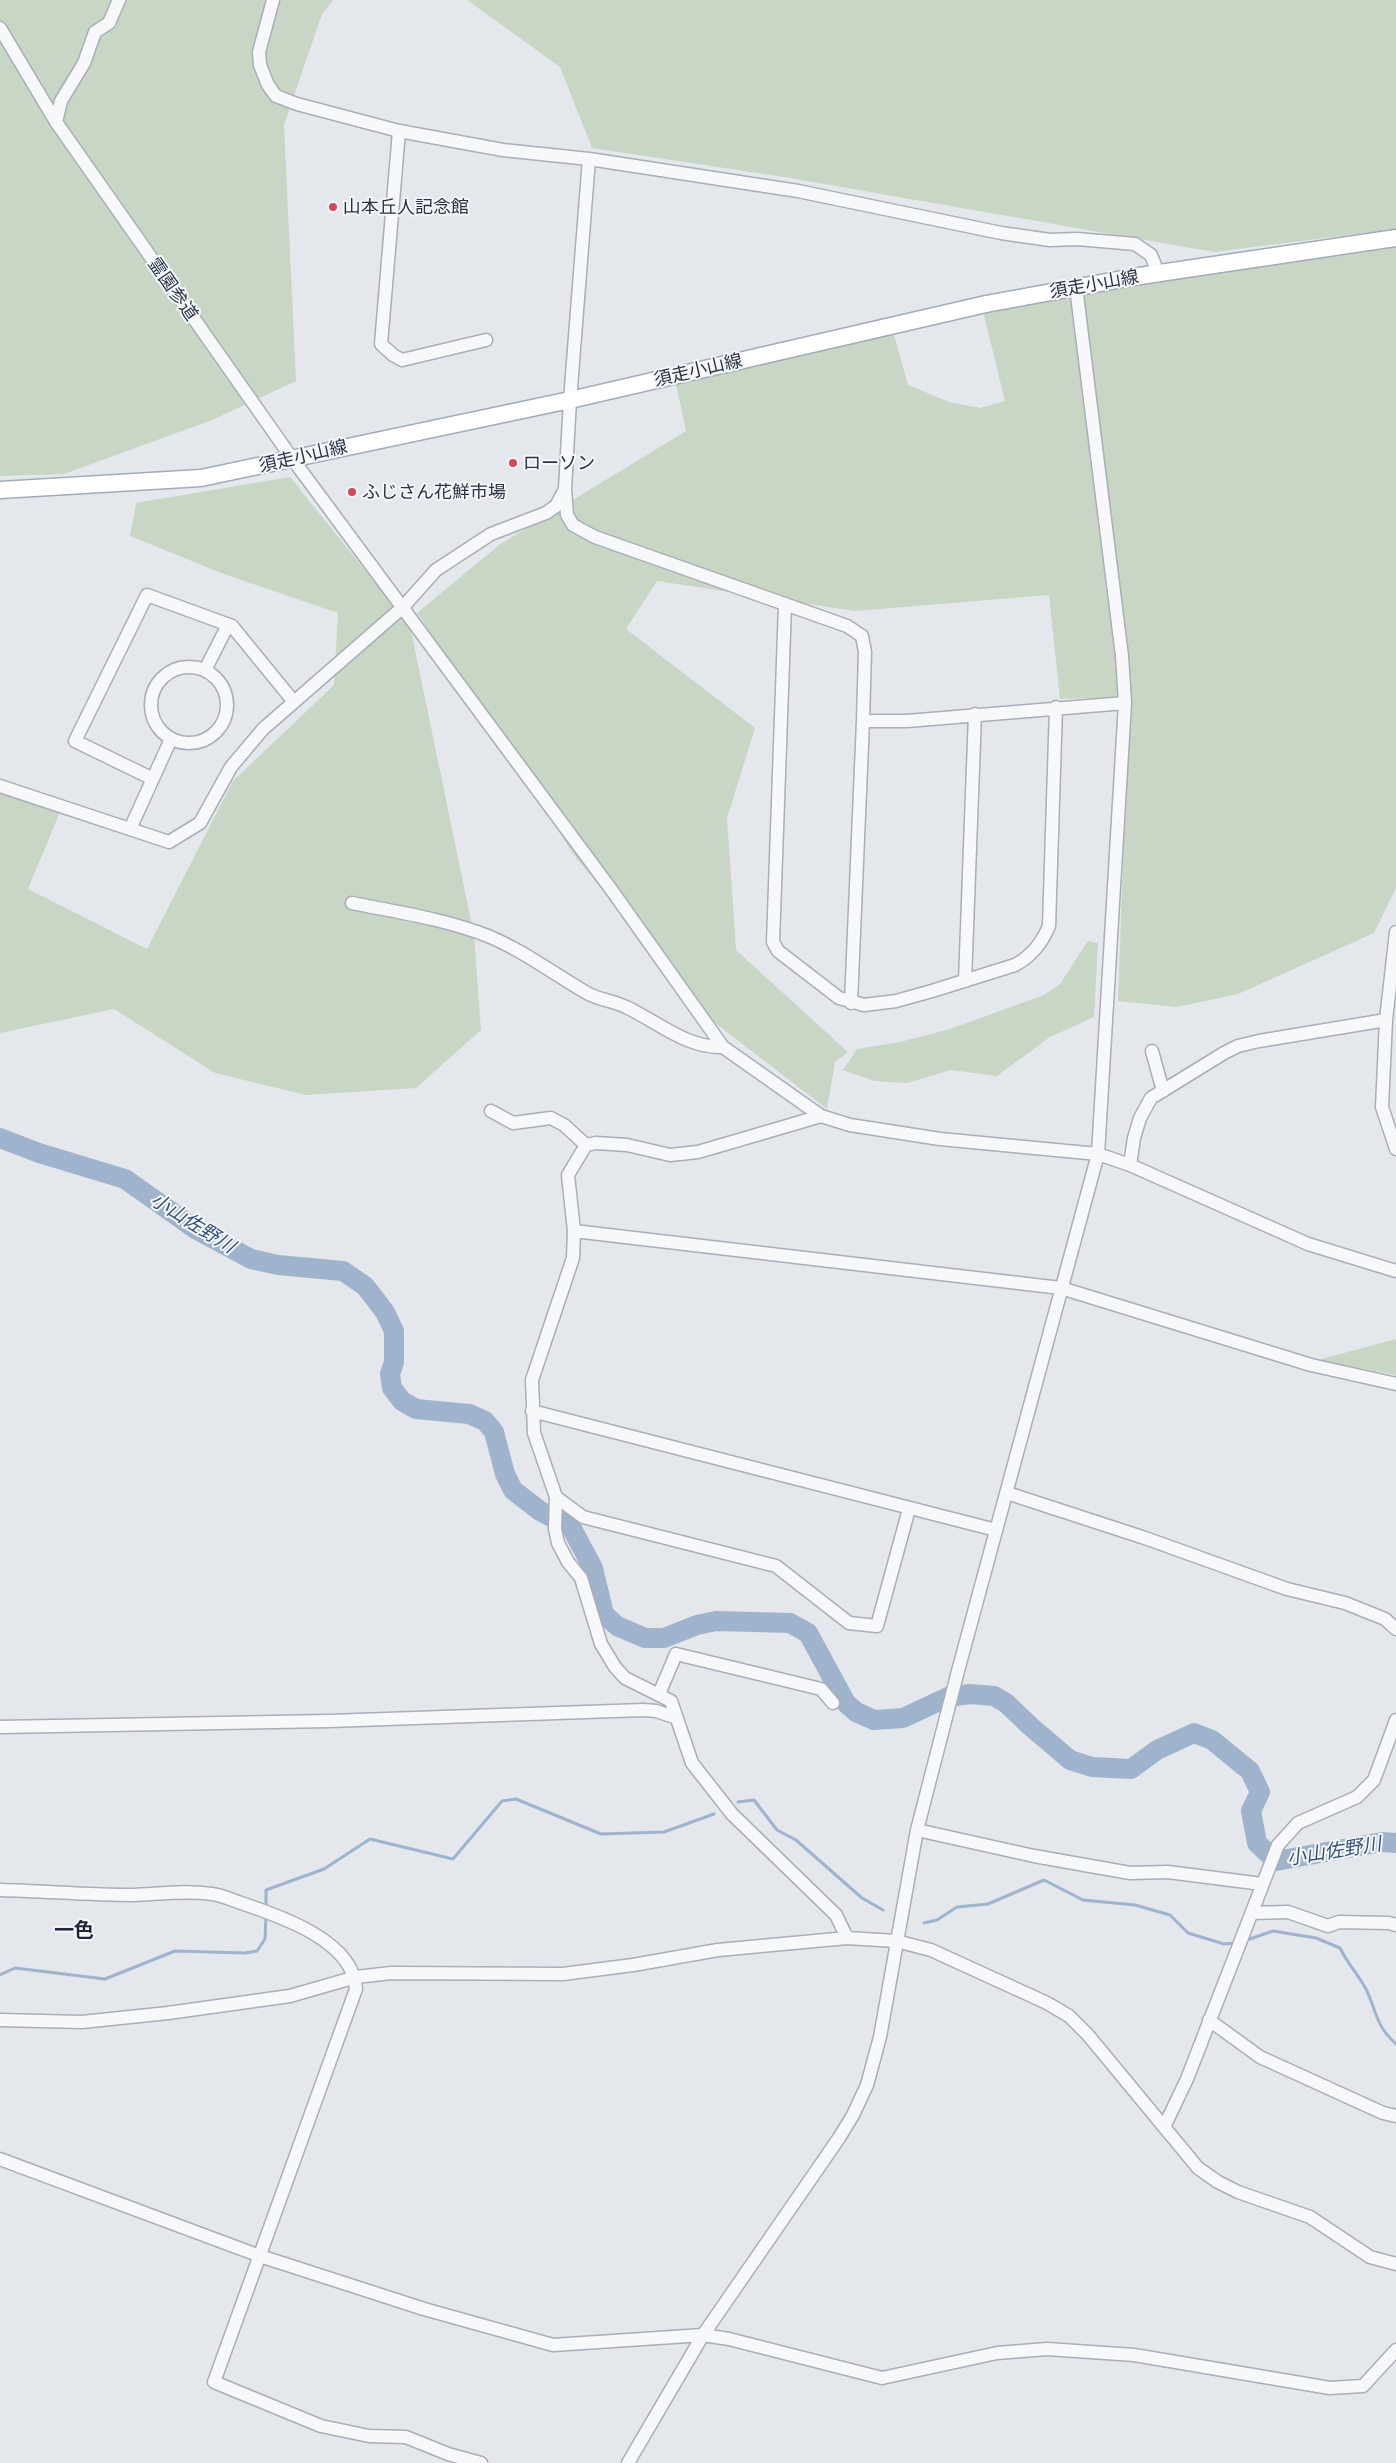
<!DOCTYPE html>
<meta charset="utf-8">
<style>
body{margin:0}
canvas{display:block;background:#e4e7ec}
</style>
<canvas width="1396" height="2463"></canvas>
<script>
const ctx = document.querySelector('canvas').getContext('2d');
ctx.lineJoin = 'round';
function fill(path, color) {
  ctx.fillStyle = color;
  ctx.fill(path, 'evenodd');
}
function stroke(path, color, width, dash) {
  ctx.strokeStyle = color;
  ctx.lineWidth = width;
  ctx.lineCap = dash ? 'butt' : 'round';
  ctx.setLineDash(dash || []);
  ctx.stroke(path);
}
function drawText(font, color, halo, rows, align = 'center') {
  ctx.font = font + ' "Exo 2","Noto Sans JP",sans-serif';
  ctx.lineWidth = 4;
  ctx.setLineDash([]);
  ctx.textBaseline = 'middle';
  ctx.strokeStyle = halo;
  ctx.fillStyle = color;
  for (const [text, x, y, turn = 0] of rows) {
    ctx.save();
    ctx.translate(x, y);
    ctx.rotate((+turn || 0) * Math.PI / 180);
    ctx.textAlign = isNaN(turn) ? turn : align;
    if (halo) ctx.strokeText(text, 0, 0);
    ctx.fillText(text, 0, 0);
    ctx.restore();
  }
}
const green = new Path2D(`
 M 0,0 L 333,0 L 322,14 L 284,125 L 296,381 L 212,420 L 64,474 L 0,476 Z
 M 467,0 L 1396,0 L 1396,229 L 1214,252 L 784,177 L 592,148 L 560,67 Z
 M 1396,246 L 1396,888 L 1374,933 L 1238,994 L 1177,1007 L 1118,1001 L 1129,697 L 1060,699 L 1049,595 L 855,611 L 657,581 L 626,629 L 755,728 L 727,818 L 736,950 L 848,1052 L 835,1062 L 827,1109 L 715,1023 L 573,854 L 508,748 L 417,613 L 499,545 L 686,431 L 676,384 L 823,344 L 894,335 L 908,385 L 949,402 L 980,408 L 1005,401 L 983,311 C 1119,282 1258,265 1396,246 Z
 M 290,477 L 410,626 L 474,935 L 481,1030 L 416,1088 L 306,1095 L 215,1073 L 114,1009 L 0,1033 L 0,792 L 60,812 L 28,889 L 147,949 L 233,781 L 334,685 L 338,613 L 224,574 L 130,536 L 136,503 Z
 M 1088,941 L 1098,943 L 1094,1017 L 1050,1037 L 997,1076 L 951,1070 L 907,1083 L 874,1081 L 843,1070 L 857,1049 L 900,1042 L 950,1029 L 1044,995 L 1060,984 Z
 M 1396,1339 L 1396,1375 L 1318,1360 Z`);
const stream = new Path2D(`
 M 738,1802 L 754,1800 L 777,1830 L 796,1840 L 862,1898 L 883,1910
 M 266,1908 L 266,1890 L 324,1869 L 370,1839 L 453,1859 L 502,1801 L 516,1799 L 601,1834 L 664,1832 L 714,1814
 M 924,1923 L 937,1920 L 957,1907 L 988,1904 L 1044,1880 L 1083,1900 L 1135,1905 L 1170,1915 L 1188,1933 L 1224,1944 L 1236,1943
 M 1244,1941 L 1273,1931 L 1316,1938 L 1340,1948 C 1347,1963 1358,1974 1366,1989 C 1377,2012 1375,2025 1396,2044
 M 0,1975 L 15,1968 L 105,1979 L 175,1951 L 245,1953 L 257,1951 L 265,1939 L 266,1914`);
const river = new Path2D(`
 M 0,1138 L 39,1153 L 125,1179 L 197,1230 L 251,1259 L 278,1265 L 343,1271 L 365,1286 L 385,1312 L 394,1331 L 394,1362 L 390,1374 L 392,1388 L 402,1401 L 416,1409 L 469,1414 L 485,1421 L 494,1432 L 505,1474 L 513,1490 L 540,1511 L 571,1527 L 593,1568 L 604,1614 L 617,1626 L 645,1638 L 664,1638 L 697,1625 L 716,1621 L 790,1623 L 808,1633 L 846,1703 L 856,1712 L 874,1720 L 903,1718 L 948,1697 L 970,1694 L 994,1696 L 1006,1703 L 1029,1725 L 1070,1760 L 1092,1767 L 1131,1769 L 1157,1750 L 1194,1733 L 1212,1740 L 1250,1771 L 1260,1792 L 1251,1811 L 1257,1843 L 1276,1861 L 1382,1842 L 1396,1843`);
const minor = new Path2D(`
 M 273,0 L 259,52 L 260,65 L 268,85 L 276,96 L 297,104 L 399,131 L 503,150 L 589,159 L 798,191 L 1001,233 L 1050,240 L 1077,239 L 1135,244 L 1151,255 L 1158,273
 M 0,28 L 56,122 L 291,457 L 613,892 L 723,1047 L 821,1116 L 850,1125 L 940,1139 L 1098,1154 L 1130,1165 L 1308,1244 L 1396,1271
 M 56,122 L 61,101 L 84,63 L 95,32 L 109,23 L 119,0
 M 399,131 L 381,344 L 393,355 L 402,360 L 486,340
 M 589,159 L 570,400 L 565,489 L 567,515 L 573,525 L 595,537 L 847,626 L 862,636 L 865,652 L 863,721 L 851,1003
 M 785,605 L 773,942 L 778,951 L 839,998 L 864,1005 L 896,1001 L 932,991 L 1015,965 C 1032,956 1042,943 1049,926 L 1056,707
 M151 705a38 38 0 1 1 76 0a38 38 0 1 1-76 0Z
 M 205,670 L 228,625
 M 863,721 L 907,721 L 1125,703
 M 151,778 L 75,741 L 147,595 L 232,626 L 294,702
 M 0,786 L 169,842 L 200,823 L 231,767 L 263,729 L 403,607 L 436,570 L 491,534 L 546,513 L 556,506 L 565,489
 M 130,829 L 171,739
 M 352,903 C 397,912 445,919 488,936 C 524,951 554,974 587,993 C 599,1000 614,1001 626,1007 C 658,1022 686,1048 723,1047
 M 1396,932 L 1386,1020 L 1382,1107 L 1396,1149
 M 965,981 L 975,714
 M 1152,1051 L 1163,1091
 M 491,1111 L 513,1123 L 551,1118 L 564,1125 L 586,1145
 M 821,1116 L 698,1152 L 670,1155 L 627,1145 L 596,1143 L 586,1145 L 568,1175 L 574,1231 L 573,1258 L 532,1380 L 534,1433 L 556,1497 L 555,1529 L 558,1543 L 568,1562 L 581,1578 L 601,1644 L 615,1667 L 625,1678 L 671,1701 L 692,1763 L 703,1777 L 732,1814 L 836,1915 L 847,1938
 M 1130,1165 L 1134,1138 L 1140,1118 L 1151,1098 L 1224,1053 L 1238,1046 L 1259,1041 L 1386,1020
 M 574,1231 L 1061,1288 L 1311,1365 L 1396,1384
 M 532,1411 L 996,1530
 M 1007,1493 L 1145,1538 L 1287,1589 L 1345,1603 L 1385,1619 L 1396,1629
 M 556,1497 L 583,1517 L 776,1566 L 849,1623 L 877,1626 L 909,1509
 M 659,1694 L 676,1654 L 821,1689 L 833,1703
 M 0,1727 L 329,1721 L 643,1710 L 656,1711 L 677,1718
 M 917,1830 L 1034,1856 L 1130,1873 L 1168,1872 L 1262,1884
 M 0,1890 C 44,1891 89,1895 133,1895 C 159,1894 186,1890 212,1894 C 222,1895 232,1900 241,1903 C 280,1916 354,1941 356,1989 L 214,2382 L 321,2426 L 369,2436 L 406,2437 L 448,2454 L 481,2463
 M 1252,1913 L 1288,1912 L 1328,1926 L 1339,1922 L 1389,1923 L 1396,1925
 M 0,2020 L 82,2022 L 168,2013 L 290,1996 L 356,1977 L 391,1973 L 563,1974 L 633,1965 L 718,1950 L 847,1938 L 896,1941 L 931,1950 L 1047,2003 L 1069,2016 L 1088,2035 L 1198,2168 L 1218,2182 L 1238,2192 L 1310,2217 L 1370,2257 L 1396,2264
 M 1209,2020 L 1260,2057 L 1383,2113 L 1396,2116
 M 1165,2125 L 1187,2079 L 1278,1845 L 1298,1823 L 1357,1797 L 1374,1780 L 1396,1720
 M 0,2159 L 260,2256 L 424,2309 L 553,2345 L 703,2335 L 729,2339 L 882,2378 L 997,2353 L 1047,2349 L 1134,2355 L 1330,2388 L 1363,2386 L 1396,2350
 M 628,2463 L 703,2335 L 839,2138 L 853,2115 L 867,2085 L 880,2037 L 917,1830 L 958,1671 L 1098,1154 L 1125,703 L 1122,656 L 1076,287`);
const major = new Path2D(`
 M 0,490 L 201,478 L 570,400 L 986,304 L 1133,277 L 1396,238`);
const markers = [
 [333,207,5,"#d1495b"],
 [513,463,5,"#d1495b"],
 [352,492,5,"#d1495b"]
];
const poiNames = [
 ["山本丘人記念館",343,207],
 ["ローソン",523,463],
 ["ふじさん花鮮市場",362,492]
];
const streetNames = [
 ["須走小山線",1094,284,-10],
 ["霊園参道",173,289,55],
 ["須走小山線",698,370,-13],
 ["須走小山線",303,456,-13]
];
const waterNames = [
 ["小山佐野川",193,1223,32],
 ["小山佐野川",1334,1851,-9]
];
const quarterNames = [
 ["一色",74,1930]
];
fill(green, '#c9d6c5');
stroke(stream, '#9fb4cc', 3);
stroke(river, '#9fb4cc', 20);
stroke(minor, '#a9aeb7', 15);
stroke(major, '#a3abb8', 19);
stroke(minor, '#f7f8fa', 12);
stroke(major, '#fff', 16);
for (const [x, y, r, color] of markers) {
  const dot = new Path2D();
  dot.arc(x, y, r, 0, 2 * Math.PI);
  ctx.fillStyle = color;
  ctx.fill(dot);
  stroke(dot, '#f4f6f9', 2);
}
drawText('18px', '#2b3445', '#f4f6f9', poiNames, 'left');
drawText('18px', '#2b3445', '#f4f6f9', streetNames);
drawText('italic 19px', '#34527a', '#f4f6f9', waterNames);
drawText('bold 20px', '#1d2536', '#f4f6f9', quarterNames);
</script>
